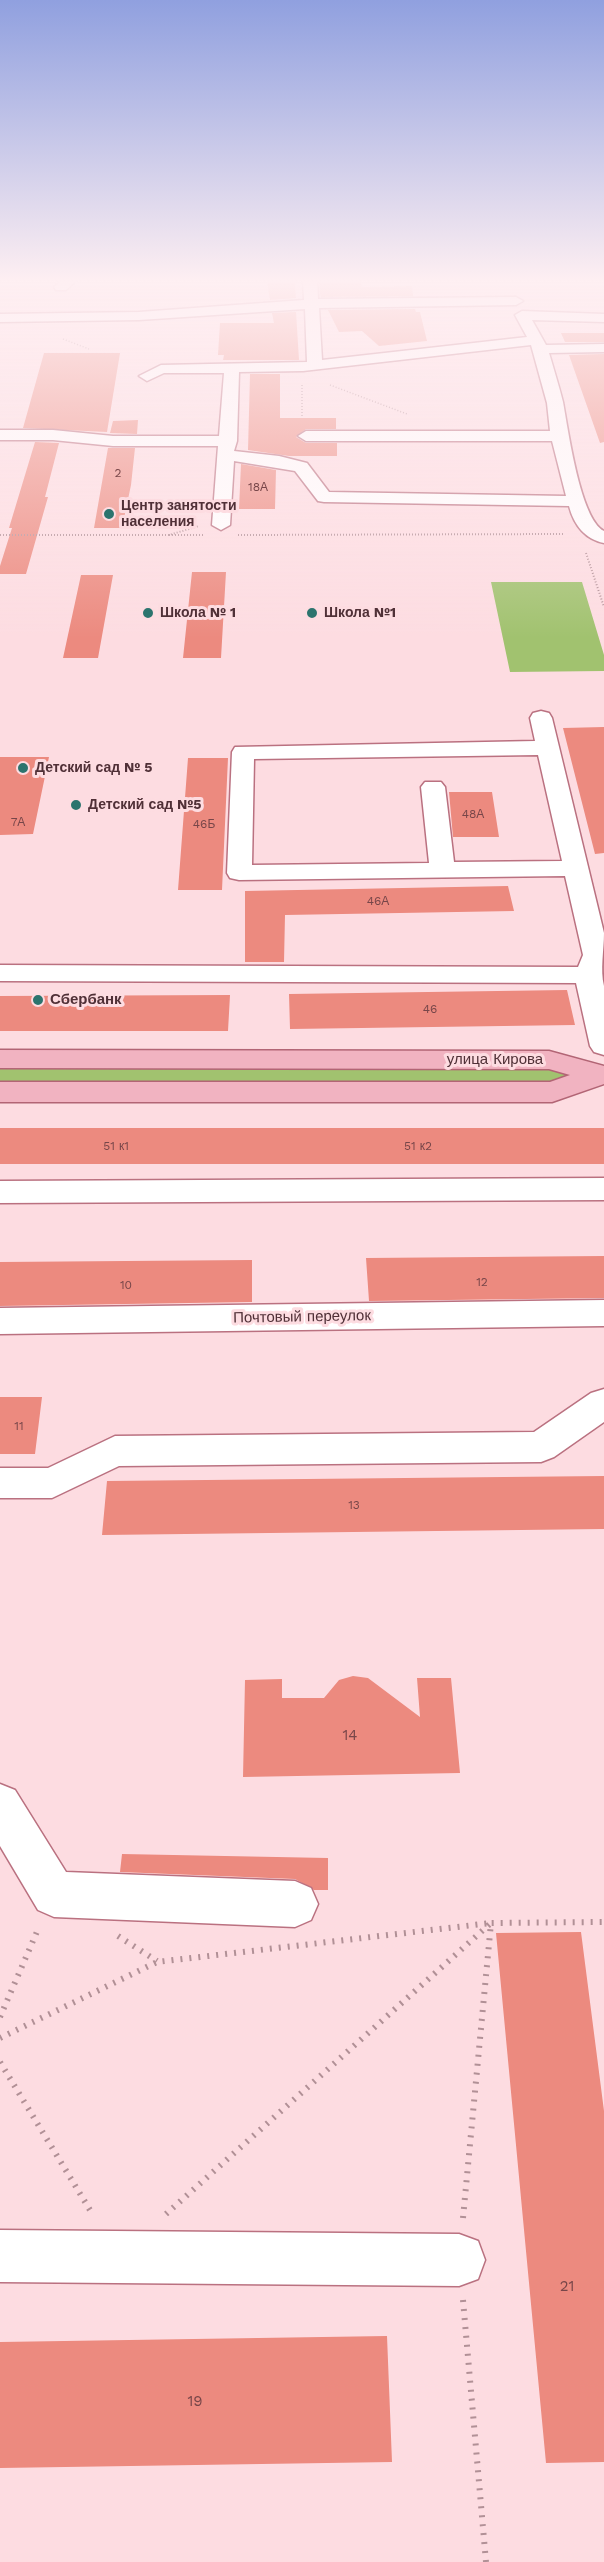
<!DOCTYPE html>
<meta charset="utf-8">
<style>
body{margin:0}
canvas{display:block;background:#fddce1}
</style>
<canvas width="604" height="2562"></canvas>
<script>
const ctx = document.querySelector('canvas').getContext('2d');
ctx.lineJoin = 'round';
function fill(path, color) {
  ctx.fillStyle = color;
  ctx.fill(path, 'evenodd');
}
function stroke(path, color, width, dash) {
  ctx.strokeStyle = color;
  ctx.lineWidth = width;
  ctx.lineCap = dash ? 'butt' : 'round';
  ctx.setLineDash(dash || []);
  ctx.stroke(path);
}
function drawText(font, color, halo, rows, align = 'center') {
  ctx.font = font + ' "Work Sans",sans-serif';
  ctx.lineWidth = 6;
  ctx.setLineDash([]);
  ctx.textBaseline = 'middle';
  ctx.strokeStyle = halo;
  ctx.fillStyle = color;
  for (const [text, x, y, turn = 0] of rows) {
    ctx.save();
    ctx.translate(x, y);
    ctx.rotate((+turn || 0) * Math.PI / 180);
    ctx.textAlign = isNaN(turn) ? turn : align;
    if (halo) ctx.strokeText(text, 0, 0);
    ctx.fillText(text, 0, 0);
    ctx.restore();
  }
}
const green = new Path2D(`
 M 491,582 L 582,582 L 604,655 L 604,671 L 510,672 Z
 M 0,1069 L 554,1069 L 568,1076 L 557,1084 L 0,1084 Z`);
const building = new Path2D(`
 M 360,280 L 362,287 L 412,286 L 413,296 L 321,297 L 320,294 L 319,281 Z
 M 267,281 L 295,281 L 296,298 L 270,300 Z
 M 415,309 L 416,312 L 420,312 L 427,341 L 379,346 L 362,331 L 339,332 L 328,310 Z
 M 296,312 L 299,360 L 223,360 L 224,355 L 218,355 L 220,323 L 274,323 L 272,313 Z
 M 561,333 L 604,333 L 604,342 L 565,342 Z
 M 44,353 L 120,353 L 107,432 L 23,428 Z
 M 604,354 L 604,442 L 600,443 L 569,355 Z
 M 250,374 L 280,374 L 280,418 L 336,418 L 336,429 L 306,429 L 296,437 L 306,443 L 337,443 L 337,456 L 289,456 L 248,450 Z
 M 138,420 L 137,434 L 110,433 L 113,421 Z
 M 35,442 L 59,443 L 45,497 L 48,497 L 26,574 L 0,574 L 0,566 L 12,528 L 9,528 Z
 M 108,448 L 135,448 L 131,485 L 122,528 L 94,528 Z
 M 241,464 L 276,470 L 275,509 L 239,509 Z
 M 192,572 L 226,572 L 221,658 L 183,658 Z
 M 81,575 L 113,575 L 98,658 L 63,658 Z
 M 604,727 L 604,853 L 595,854 L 563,728 Z
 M 0,757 L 49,757 L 33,834 L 0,835 Z
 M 188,758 L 228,758 L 222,890 L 178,890 Z
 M 449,792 L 492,792 L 499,837 L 453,837 Z
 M 508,886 L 514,911 L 285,915 L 284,962 L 245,962 L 245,891 Z
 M 567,990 L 575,1025 L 290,1029 L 289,994 Z
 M 230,995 L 228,1031 L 0,1031 L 0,996 Z
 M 0,1128 L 604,1128 L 604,1164 L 0,1164 Z
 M 604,1256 L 604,1298 L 369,1301 L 366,1258 Z
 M 252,1260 L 252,1302 L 0,1306 L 0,1262 Z
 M 0,1397 L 42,1397 L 35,1454 L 0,1454 Z
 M 604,1476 L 604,1529 L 102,1535 L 107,1481 Z
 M 353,1676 L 368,1678 L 420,1717 L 417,1678 L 451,1678 L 460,1773 L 243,1777 L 245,1680 L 282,1679 L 282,1698 L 324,1698 L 339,1680 Z
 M 122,1854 L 328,1858 L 328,1890 L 314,1890 L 295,1879 L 120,1872 Z
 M 581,1932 L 604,2111 L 604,2462 L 546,2463 L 496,1933 Z
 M 387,2336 L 392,2462 L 0,2468 L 0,2342 Z`);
const pathFar2 = new Path2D(`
 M 63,339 L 89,349
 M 302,385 L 302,416
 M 330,385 L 407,414`);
const pathFar1 = new Path2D(`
 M 0,535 L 169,535 L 199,526
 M 169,535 L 204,535
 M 238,535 L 564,534
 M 586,553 L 604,607`);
const path = new Path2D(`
 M 118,1936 L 157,1961
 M 0,2017 L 39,1927
 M 0,2038 L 157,1962 L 491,1923 L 165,2215
 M 0,2062 L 93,2215
 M 463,2218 L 491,1923 L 604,1922
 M 463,2300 L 486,2562`);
const minor = new Path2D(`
 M 63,279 L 78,279 L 66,290 L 56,290 L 54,287 Z
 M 303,279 L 317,279 L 318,299 L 516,297 L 523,301 L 516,305 L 319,308 L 322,360 L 527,337 L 515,315 L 522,311 L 604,314 L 604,322 L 532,320 L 546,345 L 604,344 L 604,352 L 549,353 C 554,370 559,386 563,402 C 568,429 580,519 604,531 L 604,543 C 585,539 574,525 569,506 L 324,502 L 318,501 L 295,471 L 234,461 L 230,525 L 221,530 L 212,525 L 218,446 L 113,446 L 53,440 L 0,440 L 0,430 L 53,430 L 113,436 L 219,436 L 224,373 L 164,373 L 147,381 L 139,376 L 161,365 L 307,362 L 305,309 L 139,320 L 0,322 L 0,314 L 139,312 L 304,300 ZM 531,345 L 547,403 L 550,431 L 306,431 L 298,436 L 306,441 L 552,441 L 566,496 L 329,492 L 307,463 L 279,456 L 234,451 L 237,441 L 239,372 L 303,371 Z
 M 541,711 L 549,713 L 552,718 L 604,933 C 604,950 600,970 604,986 L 604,1055 L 594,1052 L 590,1046 L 576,983 L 0,981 L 0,965 L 578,967 L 583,955 L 565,876 L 239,880 L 230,878 L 227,873 L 232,752 L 235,747 L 535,741 L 530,718 L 533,713 ZM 538,755 L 562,861 L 454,862 L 445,787 L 441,782 L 425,782 L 421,787 L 429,863 L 252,865 L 254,759 Z
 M 604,1178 L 604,1200 L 0,1203 L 0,1181 Z
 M 604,1300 L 604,1326 L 0,1334 L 0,1308 Z
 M 604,1389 L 604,1422 L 554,1457 L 541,1462 L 119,1466 L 52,1498 L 0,1498 L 0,1468 L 48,1468 L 115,1436 L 534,1432 L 591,1393 Z
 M 0,1784 L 15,1790 L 66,1872 L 295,1881 L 311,1888 L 318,1904 L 311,1920 L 295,1927 L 54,1917 L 38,1910 L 0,1846 Z
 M 0,2230 L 459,2234 L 478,2241 L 485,2260 L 478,2279 L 459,2286 L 0,2282 Z`);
const major = new Path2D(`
 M 0,1050 L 549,1051 L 604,1066 L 604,1084 L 552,1102 L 0,1102 L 0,1082 L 550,1082 L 570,1075 L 549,1069 L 0,1068 Z`);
const markers = [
 [109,514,6,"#2c746e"],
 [148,613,6,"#2c746e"],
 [312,613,6,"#2c746e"],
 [23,768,6,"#2c746e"],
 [76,805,6,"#2c746e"],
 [38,1000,6,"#2c746e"]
];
const numberNames = [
 ["2",118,473],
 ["18А",258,487],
 ["48А",473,814],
 ["7А",18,822],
 ["46Б",204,824],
 ["46А",378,901],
 ["46",430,1009],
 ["51 к1",116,1146],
 ["51 к2",418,1146],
 ["12",482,1282],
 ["10",126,1285],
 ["11",19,1426],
 ["13",354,1505]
];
const farPoinames = [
 ["Центр занятости",121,506],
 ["населения",121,522],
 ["Школа № 1",160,613],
 ["Школа №1",324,613],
 ["Детский сад № 5",35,768],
 ["Детский сад №5",88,805]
];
const poiNames = [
 ["Сбербанк",50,1000]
];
const streetNames = [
 ["улица Кирова",495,1060],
 ["Почтовый переулок",302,1317,-1]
];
const nearNumbernames = [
 ["14",350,1736],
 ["21",567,2287],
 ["19",195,2402]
];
fill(green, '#a1c26f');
fill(building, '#ec8a7f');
stroke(minor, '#ba7180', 3);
stroke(major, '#b26575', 3);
stroke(pathFar2, '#b19096', 1.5, [1, 2]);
stroke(pathFar1, '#b19096', 2, [1, 2]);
stroke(path, '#b19096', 6, [2, 7]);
fill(minor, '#fff');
fill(major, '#f1b3c1');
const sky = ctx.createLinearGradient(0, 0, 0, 638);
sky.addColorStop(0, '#90a0df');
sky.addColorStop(0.44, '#feeff2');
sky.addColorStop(1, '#feeff200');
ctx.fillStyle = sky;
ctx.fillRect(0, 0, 604, 638);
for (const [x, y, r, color] of markers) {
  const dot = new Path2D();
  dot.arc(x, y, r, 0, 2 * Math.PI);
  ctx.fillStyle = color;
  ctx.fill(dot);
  stroke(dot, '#fddce1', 2);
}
drawText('12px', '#774649', null, numberNames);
drawText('bold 14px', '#503037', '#fddce1', farPoinames, 'left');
drawText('bold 15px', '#503037', '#fddce1', poiNames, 'left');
drawText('15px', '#503037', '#fddce1', streetNames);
drawText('15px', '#774649', null, nearNumbernames);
</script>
